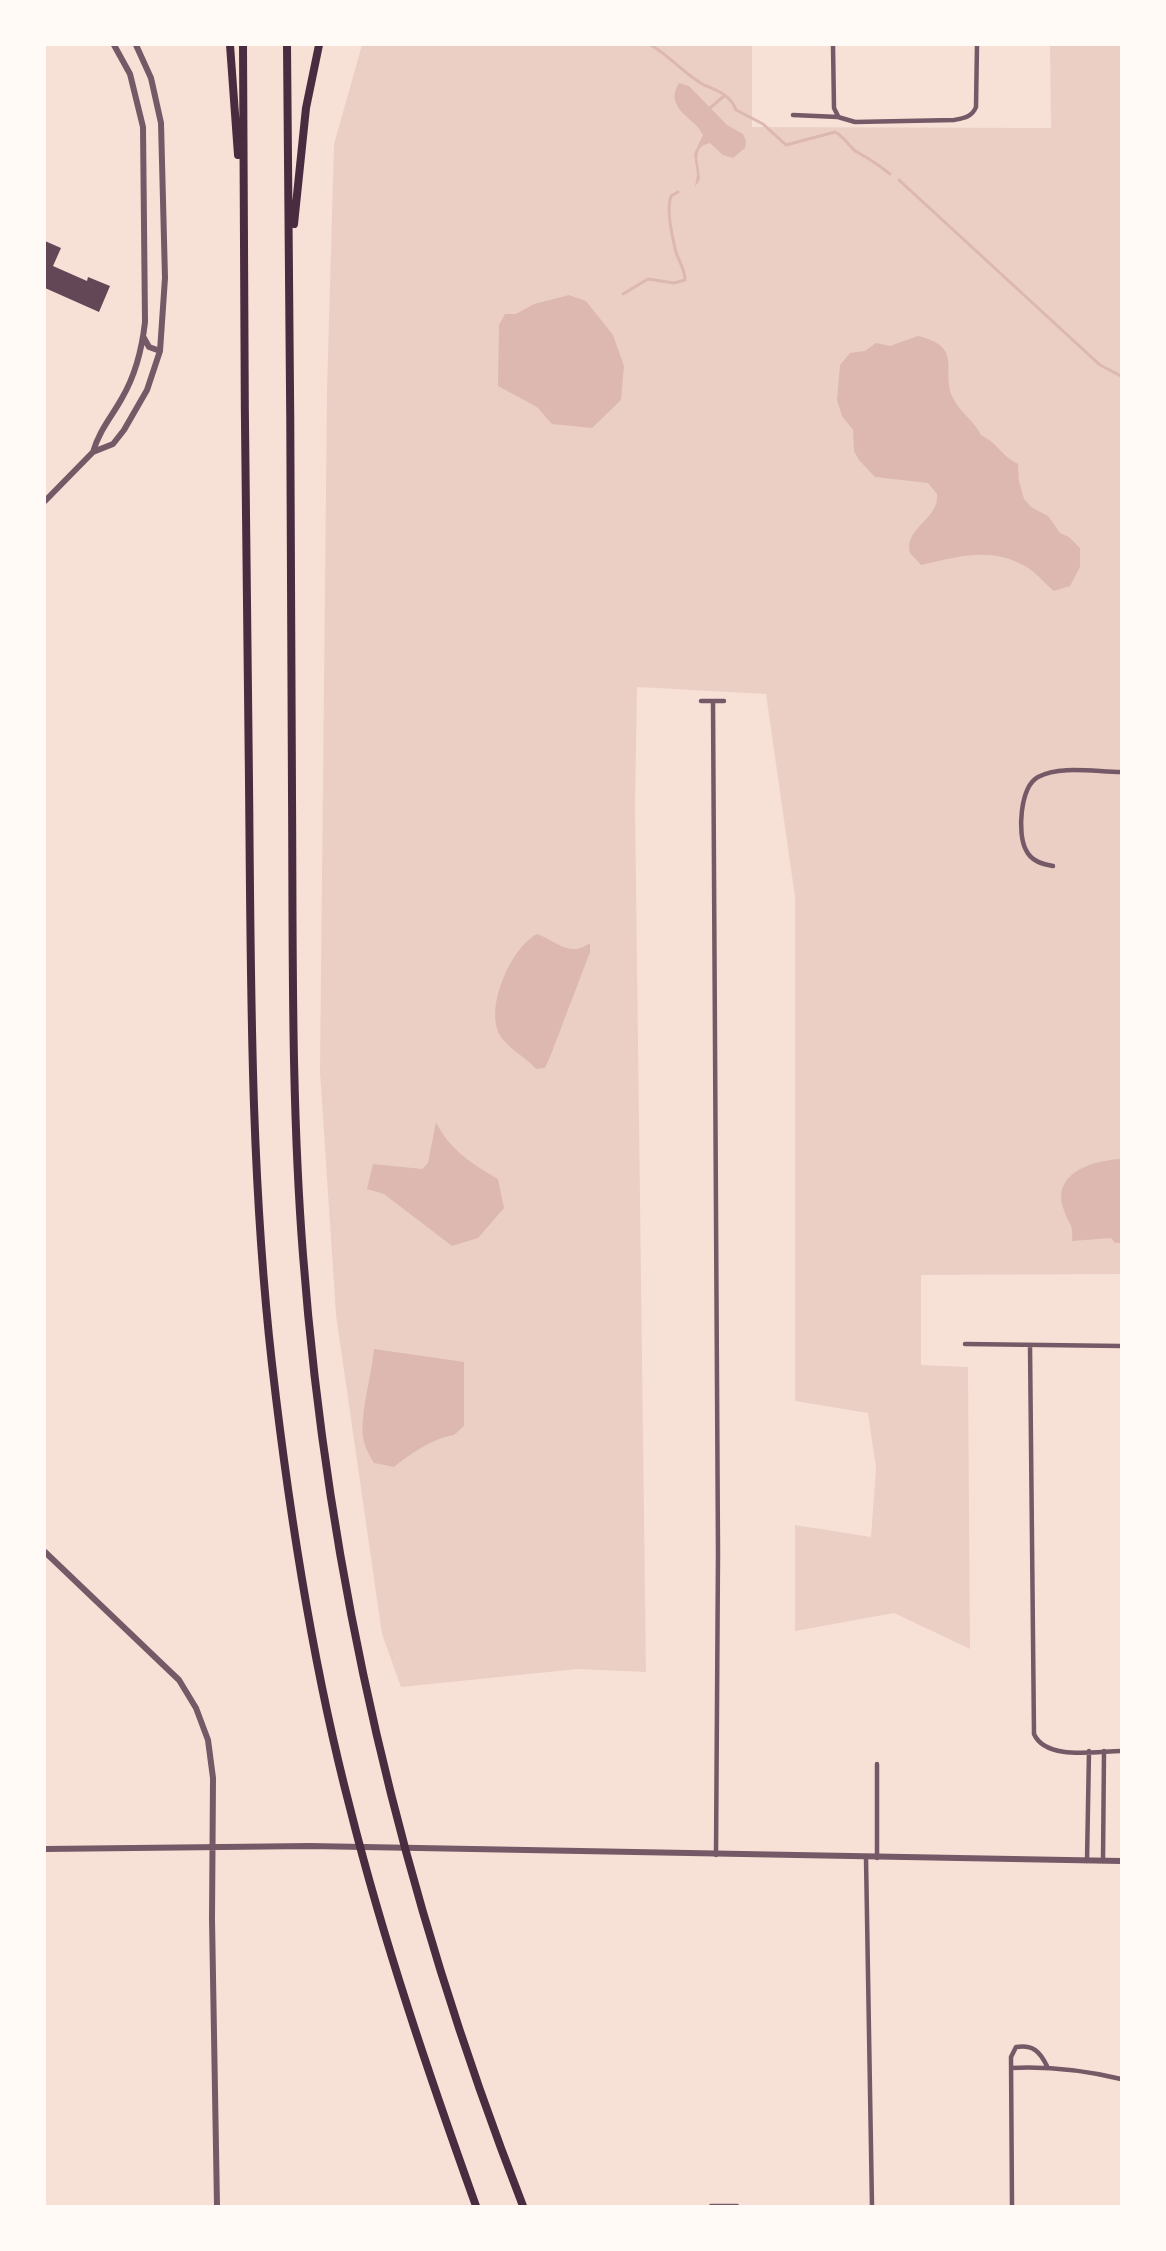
<!DOCTYPE html>
<style>
body{margin:0}
#map{position:relative;width:1166px;height:2251px;overflow:hidden;background:#f7e1d7;font-family:"Roboto Serif",serif}
canvas{display:block}
.frame{position:absolute;inset:0;border:46px solid #fffaf5;pointer-events:none}
</style>
<div id="map">
<canvas width="1166" height="2251"></canvas>
<div class="frame"></div>
</div>
<script>
const ctx = document.querySelector('canvas').getContext('2d');
ctx.lineJoin = 'round';
function fill(path, color) {
  ctx.fillStyle = color;
  ctx.fill(path, 'evenodd');
}
function stroke(path, color, width, dash) {
  ctx.strokeStyle = color;
  ctx.lineWidth = width;
  ctx.lineCap = dash ? 'butt' : 'round';
  ctx.setLineDash(dash || []);
  ctx.stroke(path);
}
const green = new Path2D(`
 M 362,45 L 752,45 L 752,127 L 1051,128 L 1050,45 L 1121,45 L 1121,1274 L 921,1275 L 921,1365 L 968,1367 L 970,1649 L 894,1613 L 795,1631 L 795,1525 L 871,1537 L 876,1468 L 868,1413 L 795,1401 L 795,897 L 766,694 L 637,687 L 635,806 L 646,1672 L 578,1669 L 401,1687 L 382,1634 L 336,1315 L 320,1072 L 327,390 L 334,144 Z`);
const water = new Path2D(`
 M 679,83 L 689,86 L 727,125 L 743,134 L 746,141 L 745,148 L 733,158 L 723,155 L 710,143 C 690,147 700,165 700,179 L 695,187 L 697,174 L 694,154 L 703,135 C 696,118 663,109 679,83 Z
 M 569,295 L 586,301 L 613,335 L 624,366 L 621,400 L 592,428 L 552,424 L 537,407 L 498,386 L 499,325 L 505,314 L 516,314 L 534,304 Z
 M 918,336 C 965,347 940,371 953,398 C 960,413 974,420 981,435 C 999,444 1000,455 1018,464 L 1019,481 L 1024,499 L 1031,507 L 1048,516 L 1060,533 L 1069,537 L 1080,548 L 1080,567 L 1070,586 L 1054,591 C 1044,583 1036,572 1025,566 C 990,546 956,557 921,565 L 910,553 C 903,528 940,519 937,494 L 928,483 L 875,477 L 859,460 L 854,451 L 853,430 L 842,416 L 837,400 L 840,365 L 850,353 L 865,351 L 876,343 L 890,346 Z
 M 537,934 C 557,941 568,958 590,943 L 590,952 L 550,1057 L 545,1068 L 536,1069 C 526,1057 510,1050 501,1037 C 483,1010 511,947 537,934 Z
 M 436,1122 C 448,1148 473,1165 498,1179 L 504,1208 L 478,1238 L 452,1246 L 384,1194 L 367,1189 L 373,1164 L 422,1169 L 428,1163 Z
 M 1121,1159 L 1121,1243 L 1115,1243 L 1111,1238 L 1072,1241 C 1074,1223 1068,1224 1064,1210 C 1050,1173 1094,1160 1121,1159 Z
 M 374,1349 L 464,1362 L 464,1426 L 454,1435 C 434,1438 411,1453 394,1467 L 374,1463 C 370,1457 366,1449 364,1442 C 358,1421 372,1374 374,1349 Z`);
const stream = new Path2D(`
 M 651,45 C 670,56 685,75 704,85 C 716,90 731,95 736,110 L 763,124 L 786,145 L 835,132 C 845,137 849,147 857,152 C 868,158 879,165 890,174
 M 710,108 L 724,96
 M 899,180 L 1100,365 L 1121,376
 M 623,294 L 648,279 L 674,283 L 685,280 C 685,267 677,260 675,248 C 672,234 666,210 671,196 L 678,192`);
const building = new Path2D(`
 M 45,241 L 61,248 L 53,266 L 87,281 L 88,277 L 110,286 L 99,312 L 45,288 Z`);
const minor = new Path2D(`
 M 833,45 L 834,108 L 838,116
 M 793,115 L 838,117 L 855,122 L 954,120 C 964,118 972,117 976,107 L 977,45
 M 701,701 L 724,701
 M 713,701 L 718,1553 L 716,1855
 M 1053,866 C 1042,864 1031,861 1026,850 C 1017,834 1020,787 1038,777 C 1060,765 1096,772 1121,772
 M 965,1344 L 1121,1346
 M 1030,1345 L 1034,1734 C 1046,1761 1097,1751 1121,1751
 M 866,1858 L 872,2206
 M 877,1858 L 877,1764
 M 1087,1861 L 1089,1751
 M 1103,1861 L 1104,1751
 M 1011,2068 C 1050,2066 1083,2070 1121,2079
 M 711,2206 L 737,2206
 M 1012,2206 L 1011,2057 L 1016,2047 C 1033,2044 1040,2052 1047,2066`);
const tertiary = new Path2D(`
 M 144,338 L 149,347 L 160,351
 M 93,452 C 100,429 111,418 122,398 C 136,374 142,349 145,322 L 143,127 L 130,74 L 114,45
 M 45,501 L 93,452 L 113,444 L 124,430 L 147,390 L 160,351 L 165,278 L 161,123 L 151,78 L 136,45
 M 45,1552 L 179,1680 L 196,1708 L 208,1740 L 213,1778 L 212,1919 L 217,2206
 M 45,1849 L 310,1846 L 1121,1861`);
const motorway = new Path2D(`
 M 230,45 L 238,155
 M 243,45 C 243,291 246,536 249,782 C 251,976 250,1171 272,1364 C 289,1512 312,1663 350,1808 C 384,1943 429,2075 476,2206
 M 287,45 C 291,294 290,544 292,793 C 293,947 291,1102 303,1255 C 328,1582 404,1901 523,2206
 M 294,224 L 306,108 L 319,45`);
fill(green, '#ebcfc5');
fill(water, '#dcb8b0');
stroke(stream, '#dcb8b0', 3);
fill(building, '#644757');
stroke(minor, '#755966', 4.5);
stroke(tertiary, '#755966', 6);
stroke(motorway, '#4a2c40', 8);
</script>
